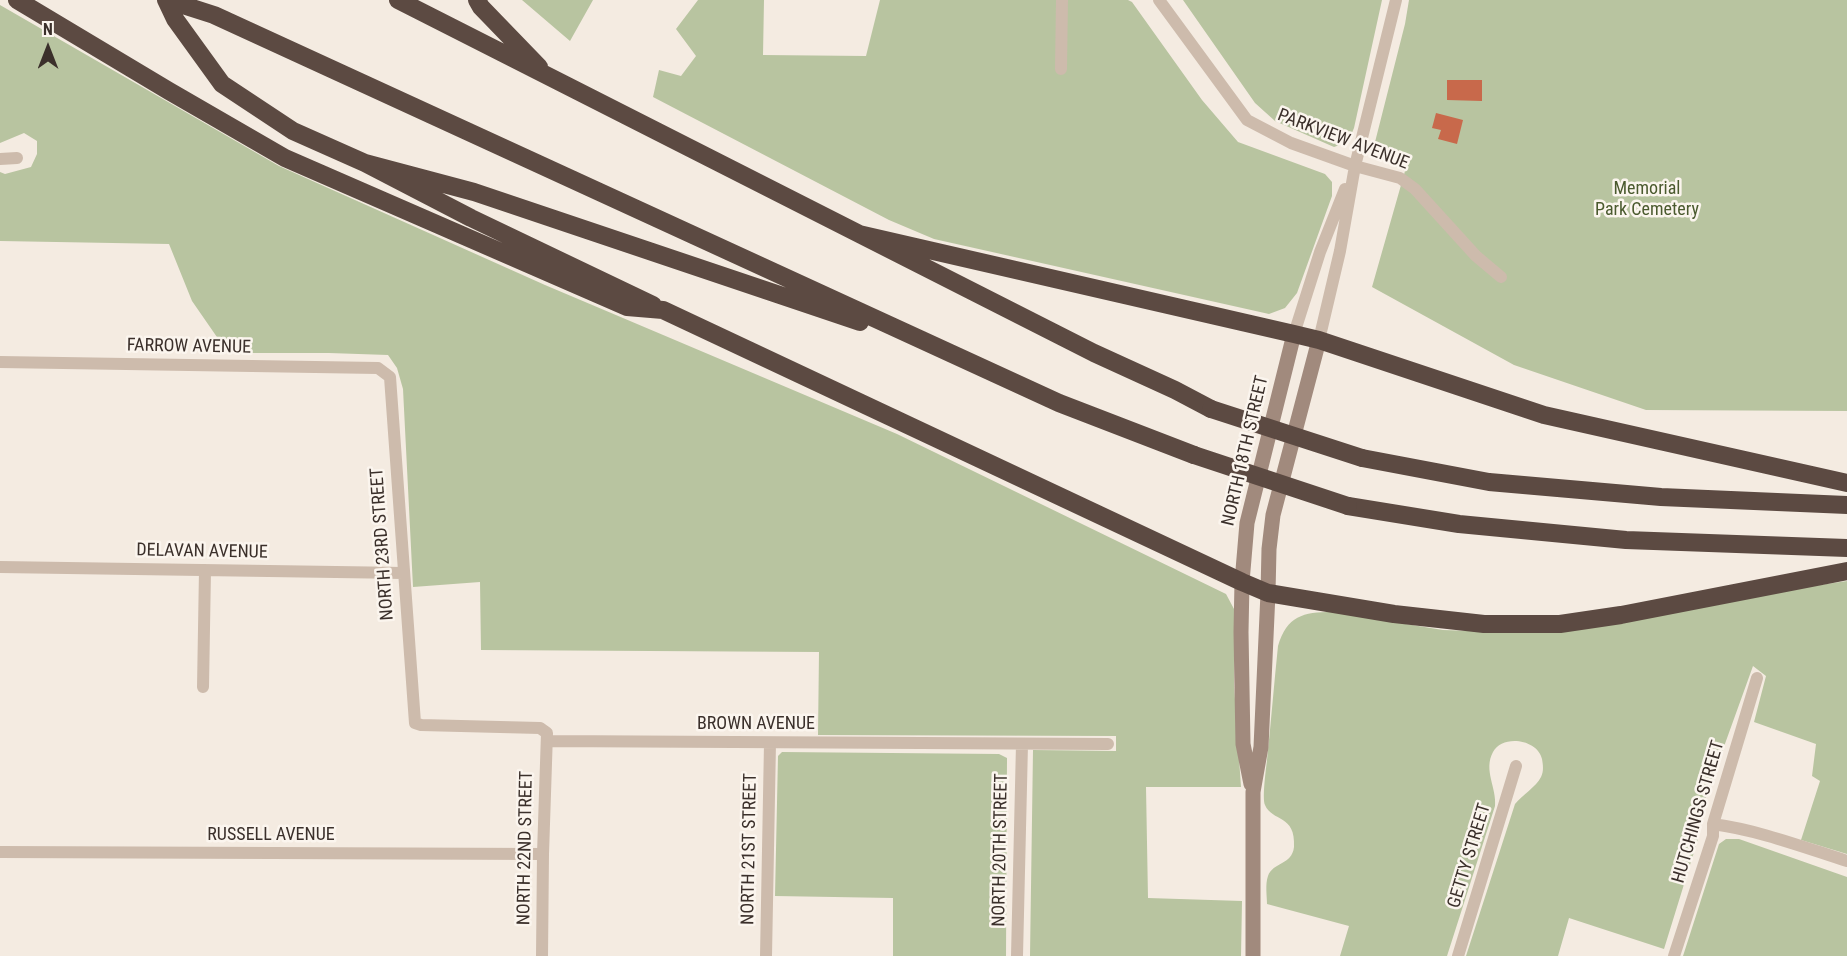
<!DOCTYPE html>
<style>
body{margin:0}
#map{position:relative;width:1847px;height:956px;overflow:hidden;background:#f4ebe1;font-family:"Roboto Condensed",sans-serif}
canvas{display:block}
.north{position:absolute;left:18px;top:18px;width:60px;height:60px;-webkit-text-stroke:4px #fbf5ee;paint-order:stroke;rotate:0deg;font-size:16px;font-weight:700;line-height:24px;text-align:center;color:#3b302b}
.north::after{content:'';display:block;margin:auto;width:21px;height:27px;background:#3b302b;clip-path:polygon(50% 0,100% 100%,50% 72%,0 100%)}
</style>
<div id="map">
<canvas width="1847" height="956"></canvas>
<div class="north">N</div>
</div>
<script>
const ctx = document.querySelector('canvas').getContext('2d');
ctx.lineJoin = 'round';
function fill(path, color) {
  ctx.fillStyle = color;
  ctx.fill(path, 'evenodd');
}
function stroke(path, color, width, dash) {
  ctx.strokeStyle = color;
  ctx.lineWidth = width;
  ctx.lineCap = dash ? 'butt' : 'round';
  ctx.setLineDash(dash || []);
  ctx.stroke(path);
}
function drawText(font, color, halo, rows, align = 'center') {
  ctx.font = font + ' "Roboto Condensed",sans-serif';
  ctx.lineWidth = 5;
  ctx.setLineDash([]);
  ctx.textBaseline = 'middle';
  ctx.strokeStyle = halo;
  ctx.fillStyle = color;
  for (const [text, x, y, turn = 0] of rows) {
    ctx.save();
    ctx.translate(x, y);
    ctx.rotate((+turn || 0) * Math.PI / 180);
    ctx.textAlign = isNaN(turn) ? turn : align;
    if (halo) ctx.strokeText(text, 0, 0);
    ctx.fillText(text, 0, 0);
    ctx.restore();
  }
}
const green = new Path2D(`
 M 522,0 L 593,0 L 570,41 Z
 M 698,0 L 764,0 L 763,55 L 866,56 L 880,0 L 1128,0 L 1132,2 L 1202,100 L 1238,142 L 1325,174 L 1332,182 L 1332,196 L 1297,293 L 1285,308 L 1269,314 L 934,239 L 889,220 L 653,97 L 659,70 L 681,76 L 696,56 L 676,29 Z
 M 1183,0 L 1382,0 L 1354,128 L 1348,142 L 1334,147 L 1275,121 L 1255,103 Z
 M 1409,0 L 1847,0 L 1847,411 L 1646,410 L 1514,365 L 1372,287 L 1405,171 L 1377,158 L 1374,146 L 1405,24 Z
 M 0,5 L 279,166 L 545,285 L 897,434 L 1226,594 L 1234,609 L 1234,685 L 1241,787 L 1146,787 L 1148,898 L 1242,901 L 1241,956 L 1030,956 L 1033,750 L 1116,751 L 1116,736 L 818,735 L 819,652 L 481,650 L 480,582 L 413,587 L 403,389 L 397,368 L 388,355 L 329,353 L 228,353 L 192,301 L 169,244 L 0,241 L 0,172 L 5,174 L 31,167 L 37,154 L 37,141 L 24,133 L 0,143 Z
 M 1847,581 L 1847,854 L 1801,840 L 1820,781 L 1812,776 L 1816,744 L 1754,722 L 1766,676 L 1753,666 L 1704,802 L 1698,839 L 1664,949 L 1569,918 L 1558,956 L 1466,956 L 1515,804 C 1522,795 1536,787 1541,777 C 1544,771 1543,765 1542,759 C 1538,739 1502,734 1493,752 C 1483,770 1497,788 1495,806 L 1447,956 L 1340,956 L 1349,926 L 1267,904 C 1267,896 1265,884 1268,876 C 1273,862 1292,865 1294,847 C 1296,814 1272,822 1265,805 C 1262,798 1266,769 1267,760 C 1271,722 1274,684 1278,646 C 1287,616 1303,612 1332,612 L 1443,630 L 1531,633 L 1580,629 L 1806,587 Z
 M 782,752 L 999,754 L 1007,758 L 1006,956 L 893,956 L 893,898 L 775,896 L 778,756 Z
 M 1726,839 L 1739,839 L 1847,877 L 1847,956 L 1683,956 L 1719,844 Z`);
const building = new Path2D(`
 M 1447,80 L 1482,80 L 1482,101 L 1447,100 Z
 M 1436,113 L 1463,120 L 1457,144 L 1438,139 L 1441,130 L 1432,128 Z`);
const street = new Path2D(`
 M 1159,0 L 1247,120 L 1291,143 L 1355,166 L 1400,178 L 1415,189 L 1476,256 L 1501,277
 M 1061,69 L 1062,0
 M 0,159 L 17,158
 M 1294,334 L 1320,252 L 1345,189
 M 1319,340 L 1340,251 L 1355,166 L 1396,0
 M 0,362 L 378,368 L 390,377 L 415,723 L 421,725 L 540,728 L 547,733 L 543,854 L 542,956
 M 0,567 L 403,573
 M 203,687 L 205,570
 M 547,741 L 1108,744
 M 1713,824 C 1758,830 1803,847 1847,861
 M 0,852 L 543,854
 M 766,956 L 770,743
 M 1017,956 L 1022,744
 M 1458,956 L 1516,766
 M 1674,956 L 1713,836 L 1713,824 L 1757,678`);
const secondary = new Path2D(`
 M 1251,784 L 1243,744 L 1241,632 L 1242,582 L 1247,523 L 1294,334
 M 1253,956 L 1253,792 L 1261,747 L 1268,593 L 1269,549 L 1273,515 L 1319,340`);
const highway = new Path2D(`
 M 17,0 L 169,91 L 285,158 L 627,307 L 663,310 L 1242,582 L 1268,593 L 1394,614 L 1484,624 L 1560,624 L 1621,615 L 1847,571
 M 166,0 L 175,19 L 222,84 L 293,131 L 365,163 L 471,218 L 653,305
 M 167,0 L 214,15 L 1059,403 L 1194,455
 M 398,0 L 1094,353 L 1175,390 L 1211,409
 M 477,0 L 481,7 L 539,67
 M 365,163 L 474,192 L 860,322
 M 859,234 L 1294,334 L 1319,340 L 1544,415 L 1847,483
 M 1362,458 L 1489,482 L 1661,497 L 1847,505
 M 1348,506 L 1459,524 L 1626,540 L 1847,548`);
const highwayBridge = new Path2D(`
 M 1211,409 L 1362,458
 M 1194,455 L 1348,506`);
const streetNames = [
 ["PARKVIEW AVENUE",1343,140,21],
 ["FARROW AVENUE",189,347,1],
 ["NORTH 18TH STREET",1246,451,-77],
 ["NORTH 23RD STREET",383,544,-94],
 ["DELAVAN AVENUE",202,552,1],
 ["BROWN AVENUE",756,724],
 ["HUTCHINGS STREET",1699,812,-74],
 ["RUSSELL AVENUE",271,835],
 ["NORTH 22ND STREET",526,848,-89],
 ["NORTH 21ST STREET",750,849,-89],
 ["NORTH 20TH STREET",1001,850,-89],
 ["GETTY STREET",1470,856,-73]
];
const parkNames = [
 ["Memorial",1647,189],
 ["Park Cemetery",1647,210]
];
fill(green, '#b8c4a0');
fill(building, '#c8694b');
stroke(street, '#cdbbac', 12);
stroke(secondary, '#a18a7d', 15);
stroke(highway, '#5c4a42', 18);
stroke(highwayBridge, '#5c4a42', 18);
drawText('18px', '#3b302b', '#fbf5ee', streetNames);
drawText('18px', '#4a5a2e', '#fbf5ee', parkNames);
</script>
